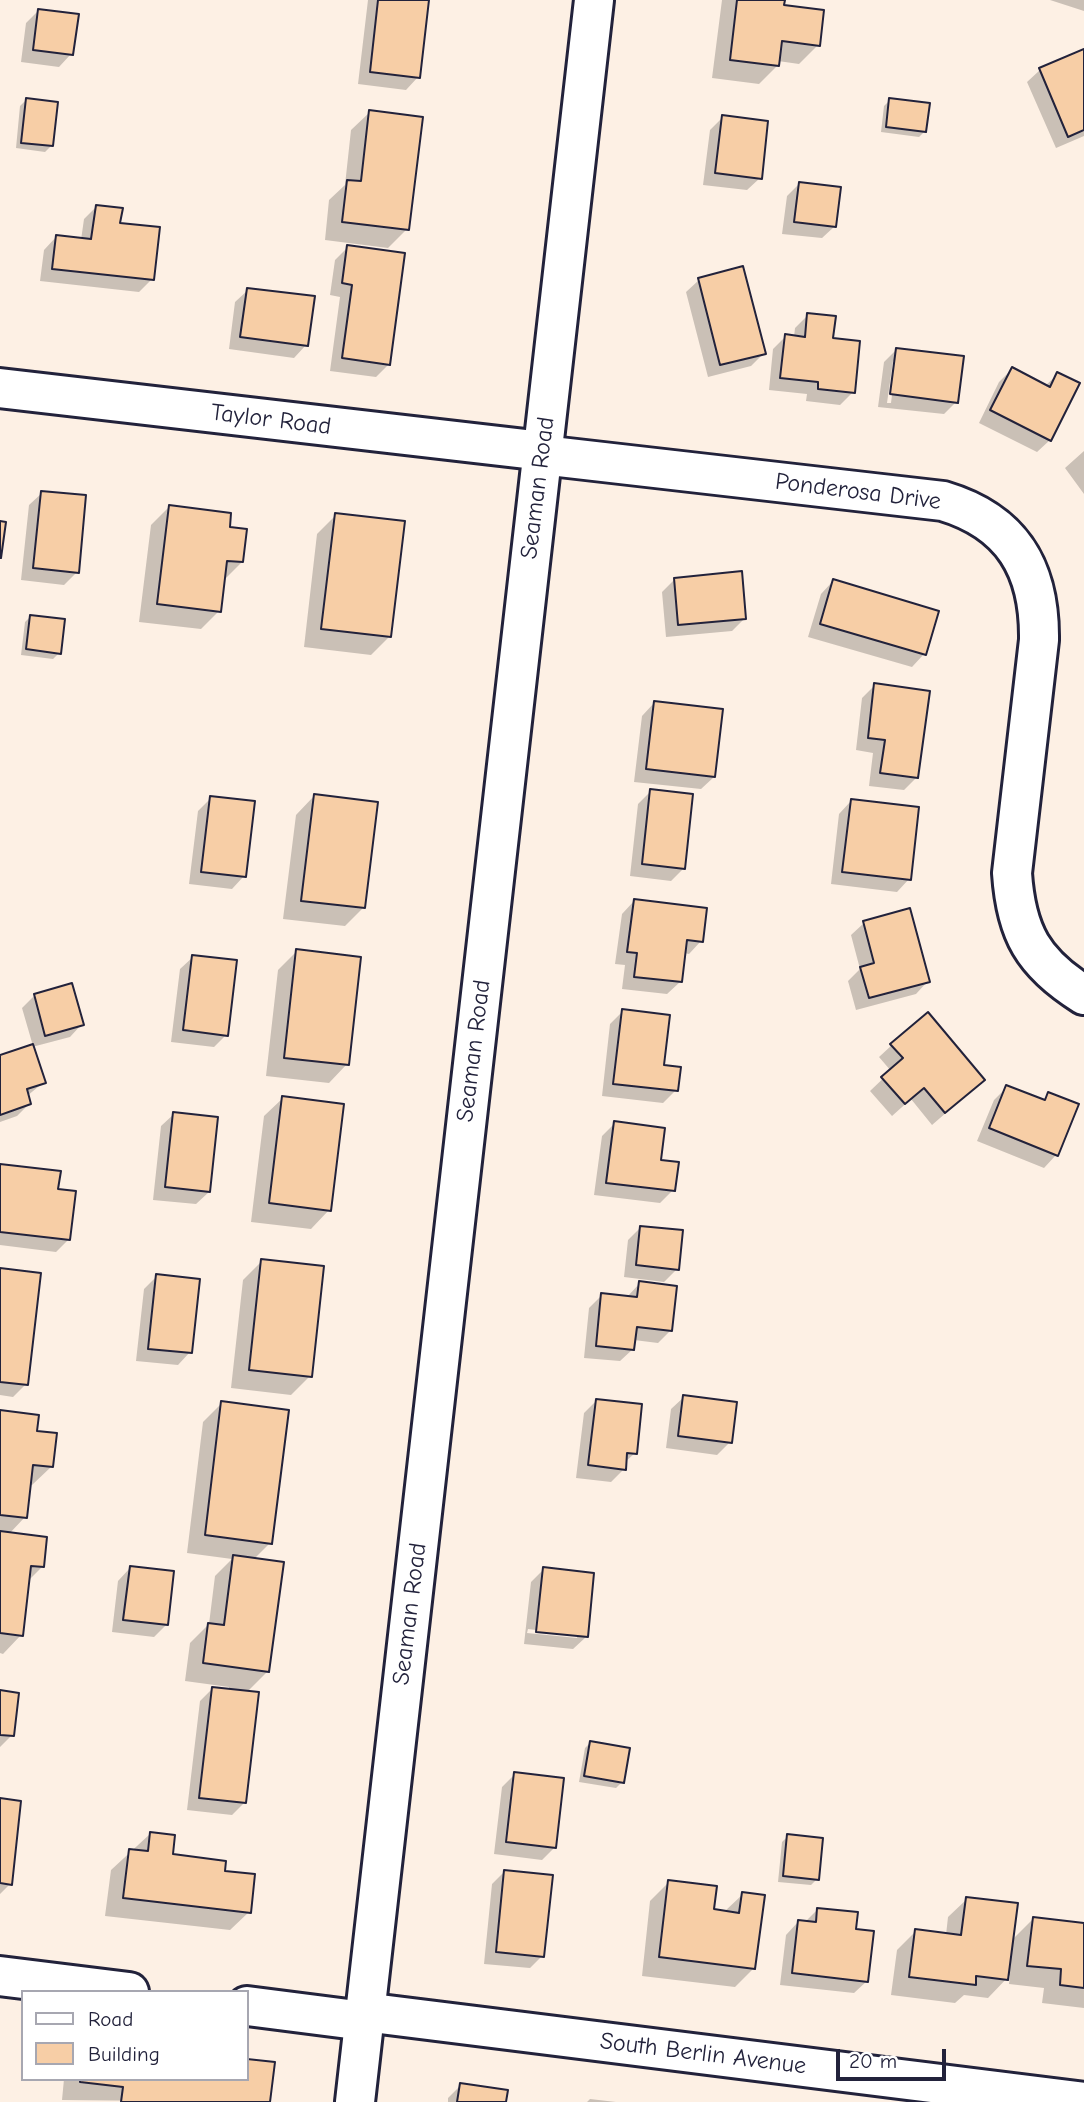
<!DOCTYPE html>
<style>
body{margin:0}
#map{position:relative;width:1084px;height:2102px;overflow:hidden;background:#fdf0e4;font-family:"Comic Neue",sans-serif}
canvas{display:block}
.legend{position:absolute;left:21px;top:1990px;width:228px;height:91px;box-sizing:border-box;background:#fff;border:2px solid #a7a7b1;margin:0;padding:9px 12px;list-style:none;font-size:21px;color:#22223b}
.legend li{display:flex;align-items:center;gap:14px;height:35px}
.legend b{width:35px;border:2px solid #a7a7b1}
.scale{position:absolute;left:836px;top:2049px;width:110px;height:32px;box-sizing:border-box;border:4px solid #22223b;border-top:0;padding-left:9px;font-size:21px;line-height:24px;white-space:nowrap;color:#22223b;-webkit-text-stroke:5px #fff;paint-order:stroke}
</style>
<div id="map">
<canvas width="1084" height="2102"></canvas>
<ul class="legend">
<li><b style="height:9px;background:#fff"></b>Road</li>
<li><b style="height:19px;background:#f7cea6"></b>Building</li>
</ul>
<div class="scale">20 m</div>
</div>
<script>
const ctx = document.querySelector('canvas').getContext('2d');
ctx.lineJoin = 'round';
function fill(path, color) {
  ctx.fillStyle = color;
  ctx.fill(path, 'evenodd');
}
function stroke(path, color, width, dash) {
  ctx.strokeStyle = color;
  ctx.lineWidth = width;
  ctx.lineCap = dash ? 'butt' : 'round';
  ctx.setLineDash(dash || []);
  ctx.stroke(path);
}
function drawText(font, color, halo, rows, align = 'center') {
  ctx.font = font + ' "Comic Neue",sans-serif';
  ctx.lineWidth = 7;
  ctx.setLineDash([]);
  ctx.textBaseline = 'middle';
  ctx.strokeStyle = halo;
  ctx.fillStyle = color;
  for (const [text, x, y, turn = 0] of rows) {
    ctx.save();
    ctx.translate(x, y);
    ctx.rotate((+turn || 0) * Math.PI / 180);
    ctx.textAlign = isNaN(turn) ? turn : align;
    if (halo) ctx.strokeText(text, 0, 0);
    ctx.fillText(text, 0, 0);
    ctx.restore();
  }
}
const shadow = new Path2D(`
 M 368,0 L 428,0 L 418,77 L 406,90 L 358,84 Z
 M 722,0 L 783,0 L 782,7 L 818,45 L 799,64 L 778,61 L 778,65 L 759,84 L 712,78 Z
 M 1050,0 L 1084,0 L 1084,11 Z
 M 38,11 L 71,54 L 59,67 L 21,62 L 26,23 Z
 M 1084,51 L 1084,136 L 1056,148 L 1027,82 L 1040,70 Z
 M 26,100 L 51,146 L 45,152 L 16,148 L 20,106 Z
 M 890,100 L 925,131 L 919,137 L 881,132 L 884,106 Z
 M 370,112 L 407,229 L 388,248 L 325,240 L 329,200 L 345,185 L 351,130 Z
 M 723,117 L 760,178 L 747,190 L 703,185 L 710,130 Z
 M 800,183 L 835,226 L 822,238 L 782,234 L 787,196 Z
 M 96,207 L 118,224 L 152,279 L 139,292 L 40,281 L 44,250 L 56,237 L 81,240 L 84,219 Z
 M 348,247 L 389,364 L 376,377 L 330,371 L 340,297 L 330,295 L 335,260 Z
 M 699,280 L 764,353 L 751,366 L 708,377 L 686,292 Z
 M 248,290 L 306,345 L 294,358 L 229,349 L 235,302 Z
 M 808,315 L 831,340 L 853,392 L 840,405 L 806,401 L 807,394 L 769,390 L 773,349 L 786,336 L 794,337 L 795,328 Z
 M 897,349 L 956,402 L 944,414 L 878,407 L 884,362 ZM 893,361 L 896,361 L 891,403 L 887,403 Z
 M 1012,369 L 1045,386 L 1058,374 L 1050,440 L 1037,452 L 979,423 L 999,382 Z
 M 1084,451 L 1084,494 L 1065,468 Z
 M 42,493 L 77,572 L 64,585 L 21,580 L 29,505 Z
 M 169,507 L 242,562 L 223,581 L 219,611 L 201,629 L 139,622 L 151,525 Z
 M 336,515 L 390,636 L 371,655 L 304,647 L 317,534 Z
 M 674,580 L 745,618 L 732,631 L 666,637 L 662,592 Z
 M 833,581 L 924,654 L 912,667 L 808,637 L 821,594 Z
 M 31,616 L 59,653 L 53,659 L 21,655 L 25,622 Z
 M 875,685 L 917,777 L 904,790 L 869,786 L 873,753 L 856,750 L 862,698 Z
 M 654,703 L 714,777 L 701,789 L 634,782 L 642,716 Z
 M 651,791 L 683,869 L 671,881 L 630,876 L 638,804 Z
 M 314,796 L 363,908 L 345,926 L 283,919 L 296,815 Z
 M 211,798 L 244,876 L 232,889 L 189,884 L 198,811 Z
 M 851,801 L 909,879 L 897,892 L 831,884 L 839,814 Z
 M 634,901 L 701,941 L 689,954 L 684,953 L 680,982 L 667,994 L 622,989 L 625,965 L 615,964 L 622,914 Z
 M 864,923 L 928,981 L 916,994 L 856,1010 L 848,981 L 860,969 L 851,935 Z
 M 297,951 L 347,1064 L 329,1083 L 266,1076 L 278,970 Z
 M 193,957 L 226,1035 L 214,1047 L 171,1042 L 180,969 Z
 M 35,995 L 82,1024 L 70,1037 L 32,1047 L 44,1082 L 27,1096 L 29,1104 L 17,1116 L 0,1122 L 0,1056 L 33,1046 L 22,1008 Z
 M 623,1011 L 676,1090 L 663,1103 L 602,1096 L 610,1024 Z
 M 892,1045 L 970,1092 L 932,1125 L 911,1099 L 892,1116 L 870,1091 L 891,1071 L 879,1057 Z
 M 1007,1087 L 1042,1101 L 1049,1094 L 1077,1105 L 1056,1155 L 1044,1168 L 977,1141 L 994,1100 Z
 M 283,1098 L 329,1210 L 311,1229 L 251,1222 L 264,1116 Z
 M 174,1114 L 209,1192 L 196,1204 L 153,1200 L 161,1126 Z
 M 615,1123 L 659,1161 L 673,1190 L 660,1203 L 594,1195 L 602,1136 Z
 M 0,1166 L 56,1191 L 69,1239 L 56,1252 L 0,1245 Z
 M 641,1227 L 677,1269 L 664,1282 L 624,1277 L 628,1240 Z
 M 262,1261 L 310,1376 L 291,1395 L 231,1388 L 243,1280 Z
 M 0,1270 L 26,1384 L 13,1397 L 0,1395 Z
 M 157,1276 L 190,1352 L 178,1365 L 136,1361 L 144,1289 Z
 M 640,1283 L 671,1330 L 658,1343 L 634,1340 L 633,1349 L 620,1361 L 584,1358 L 589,1308 L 602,1295 L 627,1297 Z
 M 684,1397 L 730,1442 L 717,1455 L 666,1448 L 671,1409 Z
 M 596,1401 L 635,1453 L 624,1463 L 624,1469 L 611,1482 L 576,1478 L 584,1413 Z
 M 222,1403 L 270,1543 L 253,1560 L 268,1671 L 247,1692 L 244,1803 L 232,1815 L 187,1810 L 200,1701 L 213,1688 L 229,1690 L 229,1687 L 185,1681 L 190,1643 L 209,1624 L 215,1576 L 232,1559 L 187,1553 L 203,1422 Z
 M 0,1412 L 35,1433 L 51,1467 L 32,1485 L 29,1485 L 25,1517 L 9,1534 L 43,1566 L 27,1582 L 21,1635 L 3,1654 L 0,1653 Z
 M 130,1568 L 167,1624 L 154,1637 L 112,1632 L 118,1581 Z
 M 544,1569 L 586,1637 L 573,1649 L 524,1644 L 531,1582 ZM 528,1629 L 577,1635 L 577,1638 L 527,1633 Z
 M 0,1692 L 12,1735 L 0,1747 Z
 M 591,1742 L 622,1782 L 616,1788 L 579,1782 L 585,1748 Z
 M 515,1774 L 555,1847 L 542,1860 L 494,1854 L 502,1787 Z
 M 0,1800 L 10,1884 L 0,1894 Z
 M 150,1834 L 172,1856 L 223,1872 L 249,1912 L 230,1930 L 105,1916 L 111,1870 Z
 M 788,1836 L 817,1879 L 811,1885 L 778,1882 L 782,1842 Z
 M 505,1871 L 542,1956 L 530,1968 L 484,1964 L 492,1884 Z
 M 669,1882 L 712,1911 L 724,1912 L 743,1894 L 754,1968 L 735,1987 L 642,1976 L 650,1901 Z
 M 967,1899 L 1011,1941 L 1033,1919 L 1084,1925 L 1084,2008 L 1042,2003 L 1044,1988 L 1009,1984 L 1010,1975 L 988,1998 L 964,1995 L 955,2003 L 891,1995 L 897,1950 L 916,1931 L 946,1935 L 948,1917 Z
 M 818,1909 L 867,1981 L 854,1993 L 780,1985 L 786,1935 L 798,1922 L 804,1923 Z
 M 247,2060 L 273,2063 L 269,2102 L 62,2100 L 64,2079 L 247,2079 Z
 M 461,2085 L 504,2102 L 448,2102 L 448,2098 Z
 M 590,2099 L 616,2102 L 587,2102 Z`);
const building = new Path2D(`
 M 378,0 L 429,0 L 420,78 L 370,72 Z
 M 737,0 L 785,0 L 784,5 L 824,10 L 820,46 L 782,41 L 779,66 L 730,60 Z
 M 38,9 L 79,14 L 73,55 L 33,50 Z
 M 1084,49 L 1084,130 L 1068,137 L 1039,68 Z
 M 26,98 L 58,102 L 53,146 L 21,143 Z
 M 889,98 L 930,103 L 926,132 L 886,127 Z
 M 369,110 L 423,117 L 409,230 L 342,222 L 347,180 L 361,181 Z
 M 722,115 L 768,121 L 762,179 L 715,173 Z
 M 799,182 L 841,187 L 836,227 L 794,222 Z
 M 96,205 L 123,208 L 120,223 L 160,227 L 154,280 L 52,269 L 56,235 L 91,239 Z
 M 347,245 L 405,253 L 390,365 L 342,358 L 352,285 L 342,283 Z
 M 743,266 L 766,354 L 720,365 L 698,278 Z
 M 247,288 L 315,296 L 308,346 L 240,337 Z
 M 807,313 L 836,316 L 833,338 L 860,341 L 855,393 L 818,389 L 818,382 L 780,378 L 785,334 L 805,337 Z
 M 896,348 L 964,356 L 958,403 L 890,394 Z
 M 1012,367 L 1050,387 L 1057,372 L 1080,383 L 1051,441 L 990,410 Z
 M 41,491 L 86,495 L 79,573 L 33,568 Z
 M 169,505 L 231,513 L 230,527 L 247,529 L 243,562 L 227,561 L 221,612 L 157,604 Z
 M 335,513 L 405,521 L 391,637 L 321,629 Z
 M 0,521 L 6,522 L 1,558 L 0,558 Z
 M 742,571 L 746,619 L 678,625 L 674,578 Z
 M 833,579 L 939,611 L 926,655 L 820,624 Z
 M 30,615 L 65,619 L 61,654 L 26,649 Z
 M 874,683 L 930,691 L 918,778 L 880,773 L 885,740 L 868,738 Z
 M 654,701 L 723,709 L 715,777 L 646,769 Z
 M 650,789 L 693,794 L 685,869 L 642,864 Z
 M 314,794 L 378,802 L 365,908 L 301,901 Z
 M 210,796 L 255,801 L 246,877 L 201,872 Z
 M 851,799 L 919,807 L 911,880 L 842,872 Z
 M 634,899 L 707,908 L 703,942 L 687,940 L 682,982 L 634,977 L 637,953 L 627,952 Z
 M 910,908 L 930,982 L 869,998 L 860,967 L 874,963 L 863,921 Z
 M 296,949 L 361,957 L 349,1065 L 284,1058 Z
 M 192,955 L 237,960 L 228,1036 L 183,1030 Z
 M 72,983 L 84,1025 L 45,1036 L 34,994 Z
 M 622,1009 L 670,1015 L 664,1065 L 681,1067 L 678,1091 L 613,1084 Z
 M 928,1012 L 985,1080 L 945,1113 L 924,1088 L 905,1104 L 881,1077 L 903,1058 L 890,1044 Z
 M 33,1044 L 46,1083 L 27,1089 L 31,1104 L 0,1115 L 0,1055 Z
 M 1006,1085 L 1045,1100 L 1048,1092 L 1079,1104 L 1058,1156 L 989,1128 Z
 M 282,1096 L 344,1104 L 331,1211 L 269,1203 Z
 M 173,1112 L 218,1117 L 210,1192 L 165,1187 Z
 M 614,1121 L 665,1128 L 661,1160 L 679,1162 L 675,1191 L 606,1183 Z
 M 0,1164 L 61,1171 L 58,1189 L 76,1191 L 70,1240 L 0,1232 Z
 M 640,1226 L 683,1230 L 679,1270 L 636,1265 Z
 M 261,1259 L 324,1266 L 312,1377 L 249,1370 Z
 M 0,1268 L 41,1273 L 28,1385 L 0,1382 Z
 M 156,1274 L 200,1279 L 192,1353 L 148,1349 Z
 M 639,1281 L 677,1286 L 672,1331 L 637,1327 L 634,1350 L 596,1346 L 601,1293 L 637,1297 Z
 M 683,1395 L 737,1402 L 732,1443 L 678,1436 Z
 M 596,1399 L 642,1404 L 637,1454 L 627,1453 L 626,1470 L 588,1465 Z
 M 221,1401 L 289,1410 L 272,1544 L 205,1535 Z
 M 0,1410 L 39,1415 L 37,1431 L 57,1433 L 53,1467 L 33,1465 L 27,1518 L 0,1515 Z
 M 0,1531 L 47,1537 L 44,1567 L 31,1566 L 23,1636 L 0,1633 Z
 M 233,1555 L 284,1562 L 269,1672 L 203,1663 L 208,1623 L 224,1625 Z
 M 130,1566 L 174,1571 L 168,1625 L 123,1620 Z
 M 543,1567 L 594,1573 L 588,1637 L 536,1632 Z
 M 212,1687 L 259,1692 L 246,1803 L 199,1798 Z
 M 0,1690 L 19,1693 L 14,1736 L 0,1735 Z
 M 590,1741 L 630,1748 L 624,1783 L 584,1776 Z
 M 514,1772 L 564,1778 L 556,1848 L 506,1842 Z
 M 0,1798 L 21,1801 L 12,1885 L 0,1883 Z
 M 150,1832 L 175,1835 L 173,1854 L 226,1861 L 225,1871 L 255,1874 L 251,1913 L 123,1898 L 129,1849 L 148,1851 Z
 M 787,1834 L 823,1838 L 819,1880 L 783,1876 Z
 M 504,1870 L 553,1875 L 544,1957 L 496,1952 Z
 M 668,1880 L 717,1886 L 714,1909 L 739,1913 L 742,1892 L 765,1895 L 755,1969 L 659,1957 Z
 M 966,1897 L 1018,1903 L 1008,1980 L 976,1976 L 976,1985 L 909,1977 L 915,1929 L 961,1935 Z
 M 817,1908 L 858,1912 L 856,1929 L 874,1931 L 868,1982 L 792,1973 L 798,1920 L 816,1922 Z
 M 1033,1917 L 1084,1923 L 1084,1988 L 1060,1985 L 1061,1969 L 1027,1966 Z
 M 247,2059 L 275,2062 L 270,2102 L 121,2102 L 123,2087 L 80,2082 L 80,2079 L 247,2079 Z
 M 460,2083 L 508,2090 L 506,2102 L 457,2102 Z`);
const minor = new Path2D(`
 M 0,388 L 543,451
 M 542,455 L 943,501 C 1013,522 1040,569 1039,640 L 1012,873 C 1016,933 1033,963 1084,995
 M 0,1976 L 129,1992
 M 247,2006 L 364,2021
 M 364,2012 L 1084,2102`);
const tertiary = new Path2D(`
 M 355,2102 L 594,0`);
const streetNames = [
 ["Taylor Road",271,420,7],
 ["Seaman Road",538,488,-83],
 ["Ponderosa Drive",858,492,7],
 ["Seaman Road",474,1051,-83],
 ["Seaman Road",410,1614,-83],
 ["South Berlin Avenue",703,2054,7]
];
fill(shadow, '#0003');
fill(building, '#f7cea6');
stroke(building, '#22223b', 2);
stroke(minor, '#22223b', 44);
stroke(tertiary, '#22223b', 44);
stroke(minor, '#fff', 38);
stroke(tertiary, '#fff', 38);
drawText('24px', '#22223b', '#fff', streetNames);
</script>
